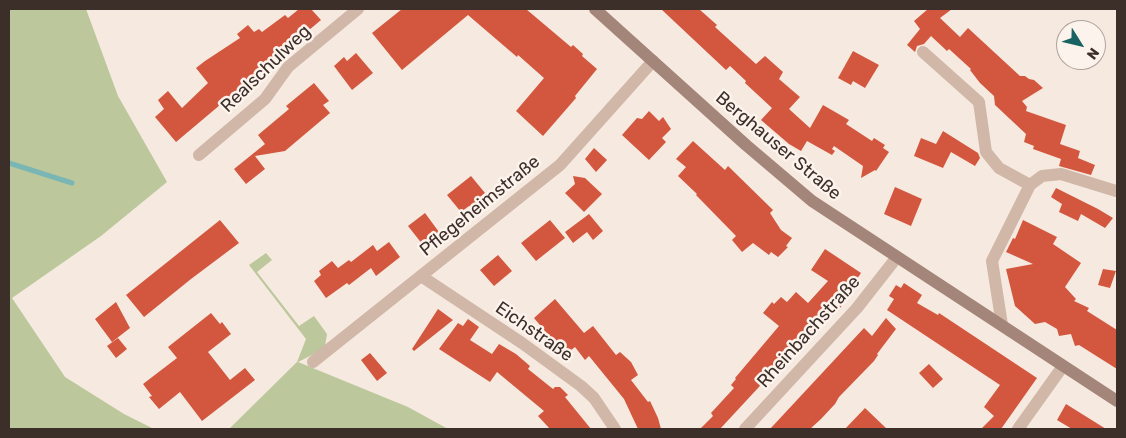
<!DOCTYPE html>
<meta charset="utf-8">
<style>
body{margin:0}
#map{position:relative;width:1126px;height:438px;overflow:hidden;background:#f6e9df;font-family:Rubik,sans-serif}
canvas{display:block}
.frame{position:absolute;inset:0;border:10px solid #3c2e29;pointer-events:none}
.north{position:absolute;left:1056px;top:20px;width:50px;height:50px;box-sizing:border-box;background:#fcf3ec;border:1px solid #afa49e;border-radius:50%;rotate:126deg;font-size:14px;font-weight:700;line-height:20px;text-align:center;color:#3c2e29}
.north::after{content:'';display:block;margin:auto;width:18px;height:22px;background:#196362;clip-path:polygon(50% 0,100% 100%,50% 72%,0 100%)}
</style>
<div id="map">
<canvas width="1126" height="438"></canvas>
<div class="frame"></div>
<div class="north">N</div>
</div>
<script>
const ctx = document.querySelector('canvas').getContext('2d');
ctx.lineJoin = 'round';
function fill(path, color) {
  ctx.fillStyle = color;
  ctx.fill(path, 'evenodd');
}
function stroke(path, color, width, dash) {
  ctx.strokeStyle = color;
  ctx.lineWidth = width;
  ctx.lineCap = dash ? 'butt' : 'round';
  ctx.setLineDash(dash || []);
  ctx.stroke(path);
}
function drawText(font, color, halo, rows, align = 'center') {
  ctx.font = font + ' Rubik,sans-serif';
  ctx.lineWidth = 5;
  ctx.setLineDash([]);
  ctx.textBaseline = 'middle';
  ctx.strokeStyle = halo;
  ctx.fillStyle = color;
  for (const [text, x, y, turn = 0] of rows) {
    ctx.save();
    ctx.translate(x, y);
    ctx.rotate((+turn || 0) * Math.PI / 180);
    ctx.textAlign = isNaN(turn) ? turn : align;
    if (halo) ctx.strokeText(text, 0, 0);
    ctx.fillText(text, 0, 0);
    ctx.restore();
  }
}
const green = new Path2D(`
 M 9,9 L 86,9 L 118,96 L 167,182 L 101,236 L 12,298 L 65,377 L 124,414 L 154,429 L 9,429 Z
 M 266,253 L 272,260 L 257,272 L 299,326 L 314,316 L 327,334 L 325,346 L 318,352 L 298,362 L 408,407 L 448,429 L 229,429 L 297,362 L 306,339 L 249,265 Z`);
const stream = new Path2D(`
 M 9,163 L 72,183`);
const building = new Path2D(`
 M 299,9 L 311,9 L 321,20 L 176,142 L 155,117 L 164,109 L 158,100 L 168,91 L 182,108 L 208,83 L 196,68 L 205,61 L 240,38 L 237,34 L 248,25 L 254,32 L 259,29 L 262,32 L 285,15 L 288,18 Z
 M 402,9 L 526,9 L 571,47 L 573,45 L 583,54 L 582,56 L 597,69 L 575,96 L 576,98 L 543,136 L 516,111 L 544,78 L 518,55 L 517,57 L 468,15 L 402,70 L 372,33 Z
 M 661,9 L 699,9 L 717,25 L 715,27 L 756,64 L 765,56 L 783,72 L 779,79 L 800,97 L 789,109 L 810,128 L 823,105 L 849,120 L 846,124 L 872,141 L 874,138 L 885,145 L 883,148 L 889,152 L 876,171 L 875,170 L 861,178 L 863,166 L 834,146 L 832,149 L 835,151 L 832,155 L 807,141 L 801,151 L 789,144 L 761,120 L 772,108 L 745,83 L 746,81 L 730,66 L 726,70 Z
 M 928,9 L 952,9 L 940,18 L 960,37 L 968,28 L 1020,76 L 1025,76 L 1029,79 L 1034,80 L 1043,88 L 1022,101 L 1027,107 L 1026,111 L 1066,125 L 1060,144 L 1080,151 L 1078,158 L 1095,165 L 1091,175 L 1059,166 L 1061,159 L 1033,149 L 1034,146 L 1024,142 L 1026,134 L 995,105 L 994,96 L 980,83 L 970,70 L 971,69 L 949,49 L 947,51 L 931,36 L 924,44 L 917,46 L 915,52 L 907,45 L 920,29 L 914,21 Z
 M 853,51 L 879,65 L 865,88 L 853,81 L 851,85 L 838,78 Z
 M 356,53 L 373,73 L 352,90 L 334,66 L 344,57 L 347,61 Z
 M 314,83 L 329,101 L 323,105 L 330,113 L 285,151 L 255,156 L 265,169 L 246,184 L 234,169 L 265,144 L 258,135 L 289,109 L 286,106 Z
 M 649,111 L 659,121 L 663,117 L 671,129 L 662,138 L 666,142 L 649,160 L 622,135 L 637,118 L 642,119 Z
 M 943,131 L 978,153 L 980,158 L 975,166 L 951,152 L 943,168 L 914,156 L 921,138 L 936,144 Z
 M 693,141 L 725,170 L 728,166 L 773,210 L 770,213 L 781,230 L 792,238 L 786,246 L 788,247 L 778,257 L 771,252 L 769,255 L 753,243 L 742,252 L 732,240 L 736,236 L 696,195 L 697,194 L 678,176 L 686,167 L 676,159 Z
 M 594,148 L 607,160 L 596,172 L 585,159 Z
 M 471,176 L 485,193 L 476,200 L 476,207 L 469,206 L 461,212 L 447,195 Z
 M 573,176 L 585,178 L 602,194 L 584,212 L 565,193 L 575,184 Z
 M 895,187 L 922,199 L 911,226 L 884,214 Z
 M 1056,188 L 1098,209 L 1113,218 L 1105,228 L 1081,214 L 1078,221 L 1059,212 L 1062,204 L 1051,197 Z
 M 425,213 L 439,232 L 423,245 L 408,226 Z
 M 589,214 L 603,231 L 593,240 L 587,232 L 573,243 L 565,232 Z
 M 220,220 L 239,243 L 191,279 L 144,317 L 126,295 Z
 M 550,220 L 565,238 L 536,261 L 521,243 Z
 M 1023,220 L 1057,237 L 1053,244 L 1081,263 L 1065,287 L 1076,299 L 1074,301 L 1089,308 L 1087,311 L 1117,330 L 1117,369 L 1079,345 L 1075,346 L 1071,334 L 1059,336 L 1057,329 L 1045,322 L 1035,324 L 1015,306 L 1006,269 L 1033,264 L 1006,252 L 1013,238 L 1015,239 Z
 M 389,242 L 400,257 L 376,276 L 371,268 L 349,285 L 347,283 L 326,298 L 314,281 L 321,275 L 319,271 L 332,261 L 338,268 L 349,260 L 351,262 L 373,245 L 377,251 Z
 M 825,249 L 861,273 L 844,298 L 846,299 L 838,311 L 834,306 L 720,429 L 700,429 L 713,416 L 711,413 L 734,388 L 731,385 L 736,379 L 735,378 L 779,326 L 763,313 L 772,302 L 774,304 L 781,297 L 787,302 L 796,292 L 808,303 L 828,281 L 811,270 Z
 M 498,255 L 512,271 L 494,286 L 480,270 Z
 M 1103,269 L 1116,271 L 1110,288 L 1098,285 Z
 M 904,283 L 922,295 L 917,303 L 938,315 L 939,313 L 1037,378 L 1001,429 L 981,429 L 994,416 L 984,407 L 1000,385 L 887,310 L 894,299 L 889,296 L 896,285 L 901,288 Z
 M 555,299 L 584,333 L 593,326 L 616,355 L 620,352 L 631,362 L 638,375 L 631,380 L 648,402 L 650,401 L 658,418 L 661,429 L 638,429 L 624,399 L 589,356 L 585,360 L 575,347 L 565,355 L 534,318 Z
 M 116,302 L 130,328 L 112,342 L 95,319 Z
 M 438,309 L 453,320 L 414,351 L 412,349 Z
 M 211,313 L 220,324 L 222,322 L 231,334 L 208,352 L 230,380 L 245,368 L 255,380 L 202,421 L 180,392 L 159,409 L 149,397 L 152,396 L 143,384 L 177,358 L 168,347 Z
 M 886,318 L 896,329 L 877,354 L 878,355 L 874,361 L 839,397 L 835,404 L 821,419 L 810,429 L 770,429 L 864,328 L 872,336 Z
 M 468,319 L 479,327 L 470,340 L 492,354 L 499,344 L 516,354 L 530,366 L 528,369 L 553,389 L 555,387 L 560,387 L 568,395 L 565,397 L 591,429 L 550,429 L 538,416 L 544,411 L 497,372 L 490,382 L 439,349 L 458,323 L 463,326 Z
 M 118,338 L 127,349 L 116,358 L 107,346 Z
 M 370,353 L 387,373 L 377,381 L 361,360 Z
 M 929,364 L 943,379 L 933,388 L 919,373 Z
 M 1066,404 L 1106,429 L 1072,429 L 1057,420 Z
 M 865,408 L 887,429 L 845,429 Z`);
const street = new Path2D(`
 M 923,52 L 979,102 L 986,152 L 999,168 L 1030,185 L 992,261 L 1002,325
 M 199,155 L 265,99 L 288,67 L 358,9
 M 1030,185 L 1042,176 L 1061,174 L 1116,191
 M 421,276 L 522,343 L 581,386 L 594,398 L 615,429
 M 313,362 L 560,165 L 653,61
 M 745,429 L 857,308 L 897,257
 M 1018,429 L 1063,366`);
const secondary = new Path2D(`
 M 595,9 L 746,145 L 812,201 L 1117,401`);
const streetNames = [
 ["Realschulweg",266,69,-44],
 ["Berghauser Straße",778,146,40],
 ["Pflegeheimstraße",480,206,-39],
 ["Eichstraße",534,332,35],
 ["Rheinbachstraße",809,332,-48]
];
fill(green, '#bcc79c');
stroke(stream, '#7ab6b4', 5);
fill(building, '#d3573f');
stroke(street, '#d0b7a8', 12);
stroke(secondary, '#a48579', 12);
drawText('18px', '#3c2e29', '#fcf3ec', streetNames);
</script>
